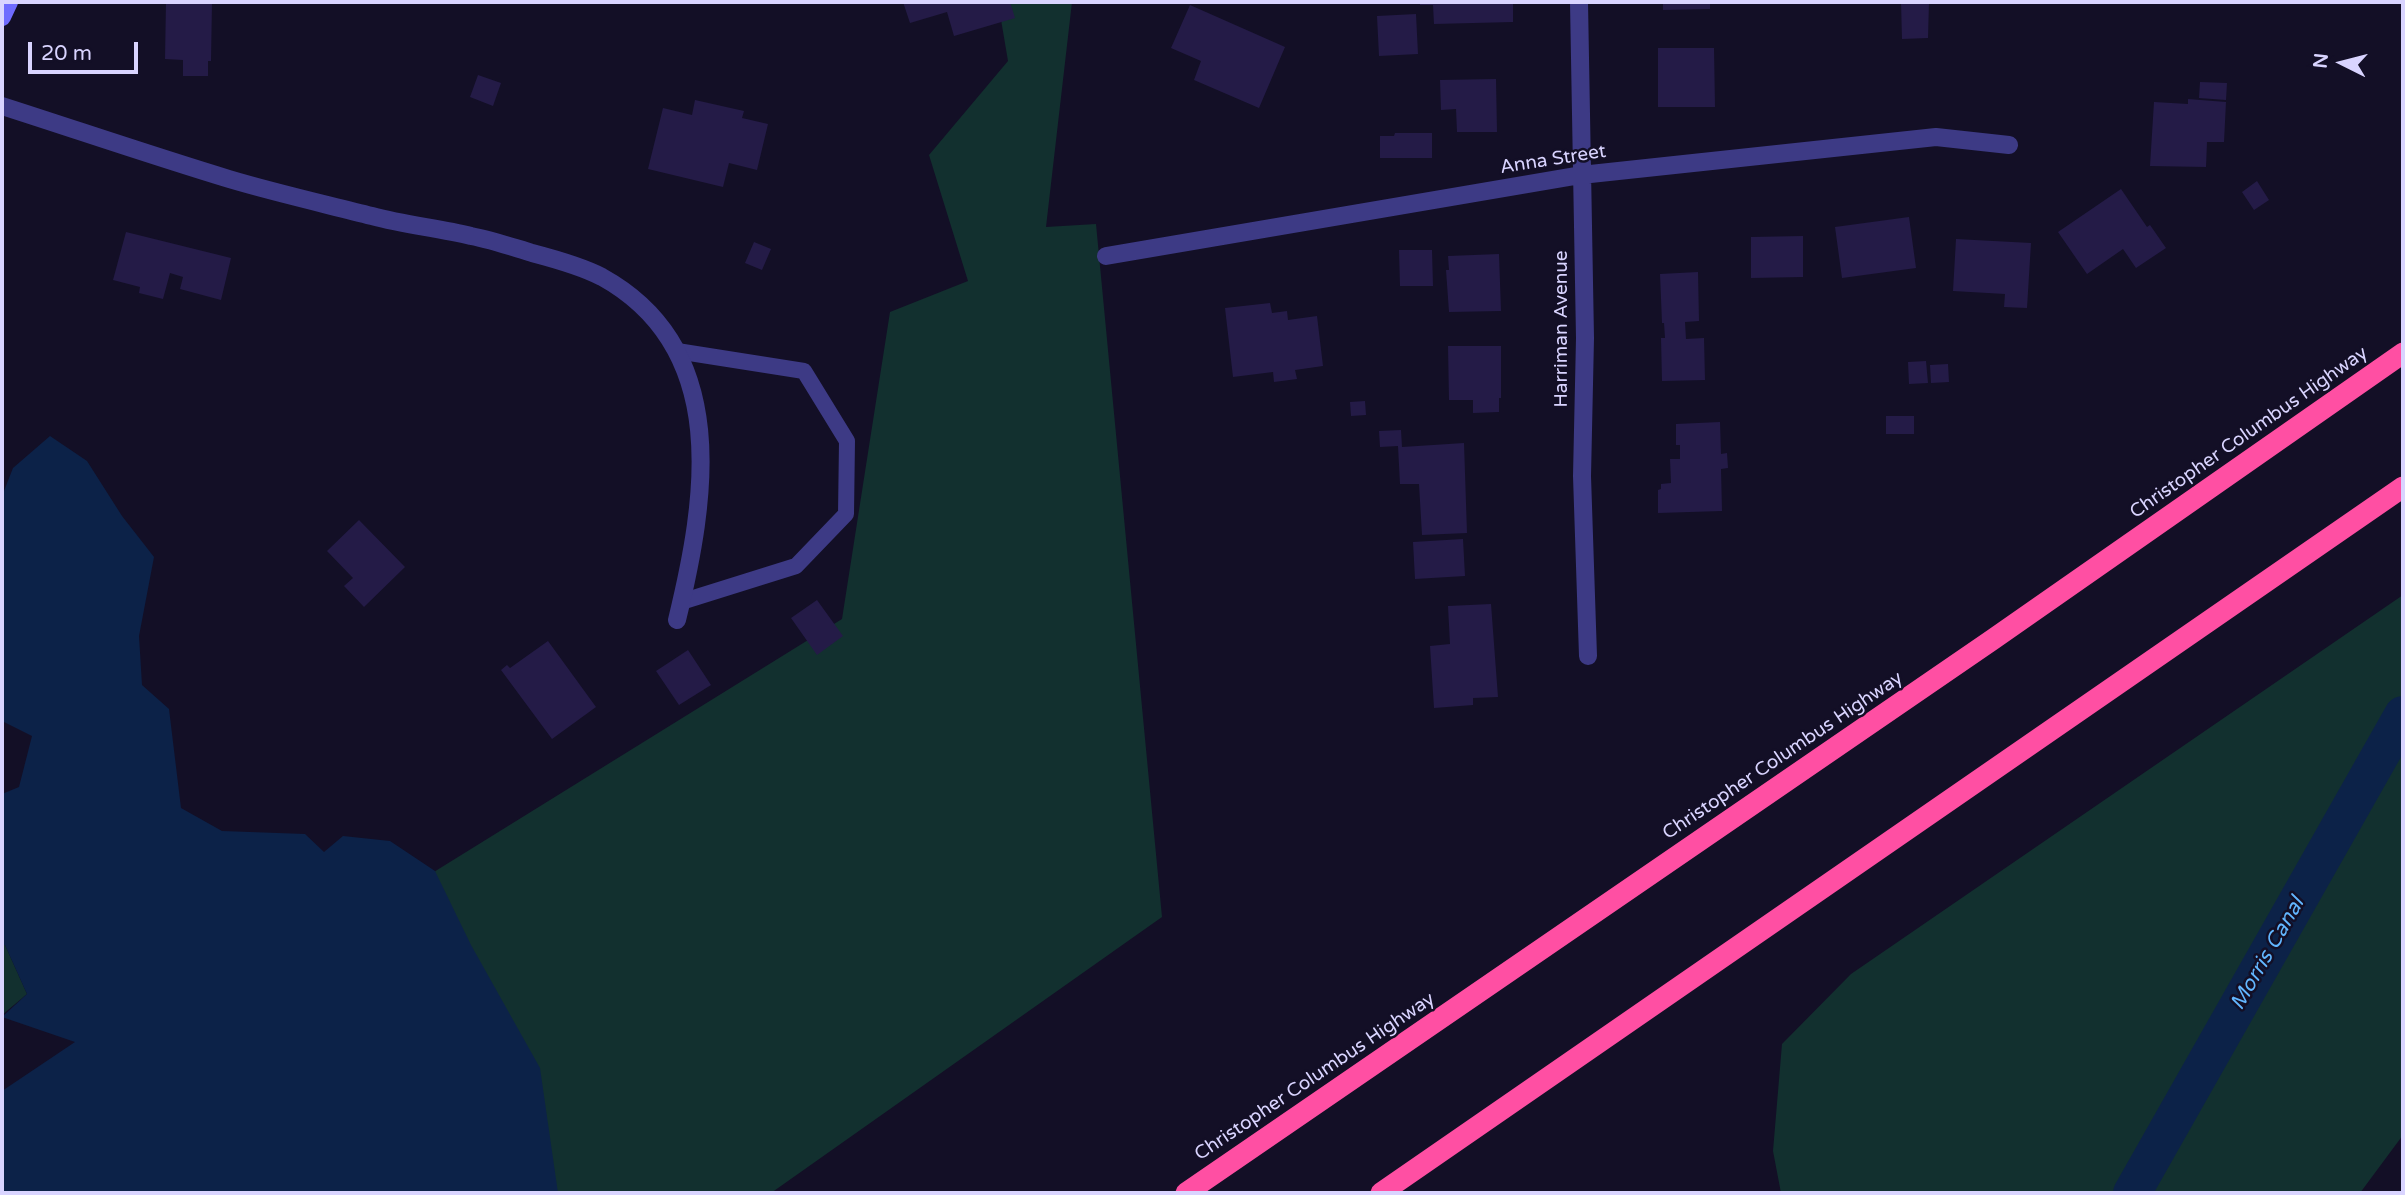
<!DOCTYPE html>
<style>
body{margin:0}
#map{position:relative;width:2405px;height:1195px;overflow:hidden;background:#130f26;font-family:"Varela Round",sans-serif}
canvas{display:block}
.frame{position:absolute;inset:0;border:4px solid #d9d4ff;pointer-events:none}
.north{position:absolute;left:2307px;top:28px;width:70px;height:70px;-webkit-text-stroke:5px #130f26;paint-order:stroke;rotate:276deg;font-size:19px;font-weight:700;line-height:28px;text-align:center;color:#d9d4ff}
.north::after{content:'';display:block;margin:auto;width:24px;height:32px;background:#d9d4ff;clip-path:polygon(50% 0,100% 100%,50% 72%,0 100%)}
.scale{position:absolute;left:28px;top:42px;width:110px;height:32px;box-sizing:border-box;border:4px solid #d9d4ff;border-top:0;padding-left:9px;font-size:21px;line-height:24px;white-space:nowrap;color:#d9d4ff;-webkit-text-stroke:5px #130f26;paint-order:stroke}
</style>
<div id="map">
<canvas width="2405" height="1195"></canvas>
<div class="frame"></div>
<div class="north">N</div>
<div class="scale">20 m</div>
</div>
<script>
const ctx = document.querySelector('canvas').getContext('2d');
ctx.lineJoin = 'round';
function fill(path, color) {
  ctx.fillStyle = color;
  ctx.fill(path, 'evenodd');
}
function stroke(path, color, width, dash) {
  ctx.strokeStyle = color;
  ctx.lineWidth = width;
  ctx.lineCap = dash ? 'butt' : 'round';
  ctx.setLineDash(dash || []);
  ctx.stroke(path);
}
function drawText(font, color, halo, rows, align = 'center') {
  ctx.font = font + ' "Varela Round",sans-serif';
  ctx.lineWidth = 5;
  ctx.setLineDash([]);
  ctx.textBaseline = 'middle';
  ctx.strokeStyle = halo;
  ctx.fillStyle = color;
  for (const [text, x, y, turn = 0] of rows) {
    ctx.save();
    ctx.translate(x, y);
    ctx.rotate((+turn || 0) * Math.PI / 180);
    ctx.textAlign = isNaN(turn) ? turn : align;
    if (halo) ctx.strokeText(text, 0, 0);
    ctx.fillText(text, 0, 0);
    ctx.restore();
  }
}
const green = new Path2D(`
 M 998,2 L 1072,2 L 1046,227 L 1096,224 L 1162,917 L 771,1193 L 498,1193 L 379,906 L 842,619 L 890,312 L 968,281 L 929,155 L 1008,61 Z
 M 2403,595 L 2403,1135 L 2360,1193 L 1781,1193 L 1773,1151 L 1782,1044 L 1851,974 Z
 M 2,945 L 5,945 L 27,994 L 2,1015 Z`);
const water = new Path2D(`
 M 50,436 L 87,461 L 122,516 L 154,557 L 139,636 L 142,685 L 169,709 L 181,808 L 222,831 L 305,834 L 324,852 L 343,836 L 390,841 L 435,871 L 471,945 L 540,1068 L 558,1193 L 2,1193 L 2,1091 L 75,1042 L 2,1017 L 27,994 L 5,945 L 2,945 L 2,794 L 19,787 L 32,736 L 2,721 L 2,496 L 13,468 Z`);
const canal = new Path2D(`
 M 2132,1193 L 2403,715`);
const building = new Path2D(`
 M 166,2 L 212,2 L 211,61 L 208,61 L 208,76 L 183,76 L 183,60 L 165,59 Z
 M 903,2 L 1010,2 L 1015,18 L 954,36 L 947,12 L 910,23 Z
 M 1420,2 L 1513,2 L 1513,22 L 1434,24 L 1433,5 L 1420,5 Z
 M 1663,2 L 1710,2 L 1710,9 L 1663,10 Z
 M 1901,2 L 1929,2 L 1928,38 L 1902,39 Z
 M 1190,5 L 1285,47 L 1259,108 L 1194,80 L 1201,61 L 1171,48 Z
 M 1416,14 L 1418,54 L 1379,56 L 1377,16 Z
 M 1658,48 L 1714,48 L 1715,107 L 1658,107 Z
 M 478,75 L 501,83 L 493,106 L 470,97 Z
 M 1496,79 L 1497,132 L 1457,132 L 1456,109 L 1441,110 L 1440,80 Z
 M 2200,82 L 2227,83 L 2226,100 L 2199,98 Z
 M 2188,99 L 2226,102 L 2224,142 L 2207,142 L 2206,167 L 2150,166 L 2154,102 L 2188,104 Z
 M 695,100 L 744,111 L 742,118 L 768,124 L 757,170 L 729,163 L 723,187 L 648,169 L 663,108 L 692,115 Z
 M 1395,133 L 1432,133 L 1432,158 L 1380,158 L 1380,136 L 1394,136 Z
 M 2257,181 L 2269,200 L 2254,210 L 2242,192 Z
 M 2121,189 L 2147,227 L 2150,225 L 2166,248 L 2136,268 L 2123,249 L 2087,274 L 2058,232 Z
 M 1909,217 L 1916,268 L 1842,278 L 1835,227 Z
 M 126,232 L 231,258 L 221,300 L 180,289 L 183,277 L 170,273 L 163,299 L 139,293 L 140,287 L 113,280 Z
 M 1803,236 L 1803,277 L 1751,278 L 1751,237 Z
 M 1956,239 L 2031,243 L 2027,308 L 2004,307 L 2005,294 L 1953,291 Z
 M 754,242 L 771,249 L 762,270 L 745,263 Z
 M 1399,250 L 1432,250 L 1433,286 L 1400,286 Z
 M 1499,254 L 1501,311 L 1449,312 L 1446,270 L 1449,270 L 1448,256 Z
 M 1698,272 L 1699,321 L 1685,322 L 1686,339 L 1704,338 L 1705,380 L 1662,381 L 1661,338 L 1665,338 L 1664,323 L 1662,323 L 1660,274 Z
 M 1270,303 L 1272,313 L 1287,311 L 1288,320 L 1317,316 L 1323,366 L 1295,370 L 1297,379 L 1274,382 L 1273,372 L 1233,377 L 1225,308 Z
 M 1448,346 L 1501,346 L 1501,398 L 1499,398 L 1499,412 L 1473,413 L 1473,400 L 1449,400 Z
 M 1926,361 L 1928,383 L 1909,384 L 1908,362 Z
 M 1948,364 L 1949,382 L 1931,383 L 1930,365 Z
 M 1365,401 L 1366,415 L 1351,416 L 1350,402 Z
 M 1886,416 L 1914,416 L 1914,434 L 1886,434 Z
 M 1720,422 L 1721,454 L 1727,453 L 1728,468 L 1721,469 L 1722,511 L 1658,513 L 1658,490 L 1661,489 L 1661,484 L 1671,483 L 1670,459 L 1680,459 L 1680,445 L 1676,445 L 1676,424 Z
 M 1401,430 L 1402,447 L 1464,443 L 1467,533 L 1422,535 L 1419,484 L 1400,484 L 1398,446 L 1380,447 L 1379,431 Z
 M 359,520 L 405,567 L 364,607 L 344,586 L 353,578 L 327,551 Z
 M 1463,539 L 1465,576 L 1415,579 L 1413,542 Z
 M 817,600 L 843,636 L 817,655 L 791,618 Z
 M 1491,604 L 1498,697 L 1473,698 L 1473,705 L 1434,708 L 1430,646 L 1450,644 L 1448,606 Z
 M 548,641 L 596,707 L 552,739 L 501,670 L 507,665 L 510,668 Z
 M 688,650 L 711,685 L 679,705 L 656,671 Z`);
const lane = new Path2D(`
 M 677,351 L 804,371 L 847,441 L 846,514 L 796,566 L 681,602`);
const street = new Path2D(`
 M 1579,2 L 1585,338 L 1582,476 L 1588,656
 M 2,106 C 77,130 153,156 229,179 C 276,193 325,204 372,216 C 405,225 438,228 471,236 C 492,240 512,247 532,253 C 555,259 581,266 602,277 C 732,349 706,500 677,620
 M 1106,256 L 1581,175 L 1936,137 L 2009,145`);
const secondary = new Path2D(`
 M 2,17 L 9,2`);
const highway = new Path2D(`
 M 1186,1193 L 1992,640 L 2403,353
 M 1381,1193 L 2403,487`);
const streetNames = [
 ["Anna Street",1553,160,-9],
 ["Harriman Avenue",1562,329,-90],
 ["Christopher Columbus Highway",2249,433,-35],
 ["Christopher Columbus Highway",1783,756,-34],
 ["Christopher Columbus Highway",1315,1077,-34]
];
const waterNames = [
 ["Morris Canal",2268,954,-60]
];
fill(green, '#12302f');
fill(water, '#0c2248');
stroke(canal, '#0c2248', 38);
fill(building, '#241b47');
stroke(lane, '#3d3a85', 16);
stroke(street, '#3d3a85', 18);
stroke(secondary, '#6f6bff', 18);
stroke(highway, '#ff4fa3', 21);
drawText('19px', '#d9d4ff', '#130f26', streetNames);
drawText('italic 21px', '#62b6ff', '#130f26', waterNames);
</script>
